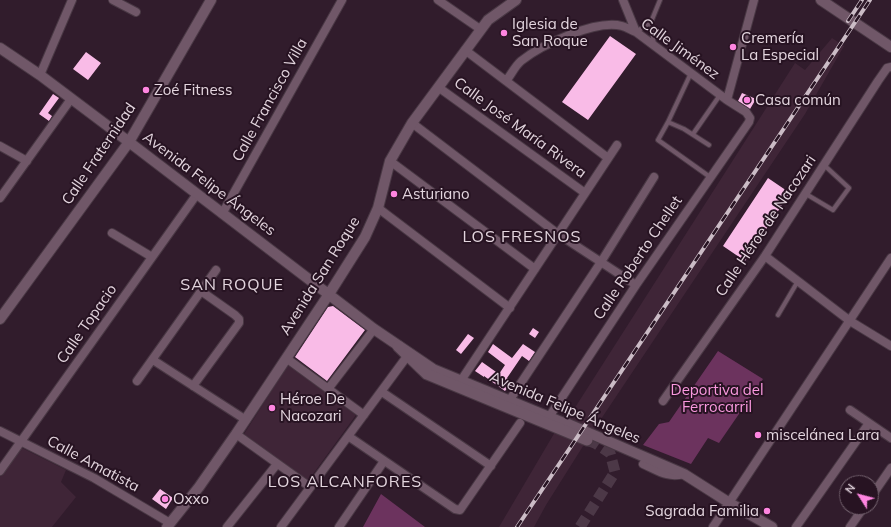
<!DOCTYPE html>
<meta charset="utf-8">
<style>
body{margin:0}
#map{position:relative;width:891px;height:527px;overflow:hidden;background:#311c2c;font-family:Mulish,sans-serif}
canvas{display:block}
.north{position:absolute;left:839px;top:475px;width:40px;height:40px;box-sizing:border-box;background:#271322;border:1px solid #72616d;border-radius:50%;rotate:306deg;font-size:11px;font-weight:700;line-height:16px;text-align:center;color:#e3d5de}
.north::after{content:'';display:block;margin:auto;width:14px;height:18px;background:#fe85e0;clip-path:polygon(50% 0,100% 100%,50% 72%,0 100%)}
</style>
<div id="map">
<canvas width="891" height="527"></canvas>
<div class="north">N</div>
</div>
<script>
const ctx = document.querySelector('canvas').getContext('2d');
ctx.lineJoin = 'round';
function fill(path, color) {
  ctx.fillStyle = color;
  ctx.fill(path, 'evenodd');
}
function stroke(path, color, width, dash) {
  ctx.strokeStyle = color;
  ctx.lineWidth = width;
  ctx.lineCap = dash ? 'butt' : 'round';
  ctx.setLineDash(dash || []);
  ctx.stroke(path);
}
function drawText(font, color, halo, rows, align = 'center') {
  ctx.font = font + ' Mulish,sans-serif';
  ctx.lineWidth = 4;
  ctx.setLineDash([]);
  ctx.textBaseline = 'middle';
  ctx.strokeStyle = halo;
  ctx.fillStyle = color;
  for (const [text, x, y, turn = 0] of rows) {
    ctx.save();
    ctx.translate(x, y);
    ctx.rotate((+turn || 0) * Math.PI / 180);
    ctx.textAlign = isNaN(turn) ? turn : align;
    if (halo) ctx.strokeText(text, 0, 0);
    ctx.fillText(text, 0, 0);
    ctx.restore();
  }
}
const built = new Path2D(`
 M 832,38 L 844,46 L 805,114 L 585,443 L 546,505 L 534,527 L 499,527 L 555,432 L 560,431 L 569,417 L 795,63 L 805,70 Z
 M 288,365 L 356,415 L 308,481 L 244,434 Z
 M 20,447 L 66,470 L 61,482 L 76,497 L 52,527 L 0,527 L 0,476 Z`);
const green = new Path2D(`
 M 718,351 L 763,379 L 719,443 L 708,438 L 691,464 L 643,445 L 659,424 L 669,422 Z
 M 381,494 L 425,527 L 363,527 Z`);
const building = new Path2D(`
 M 610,36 L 636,54 L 588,120 L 562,102 Z
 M 86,52 L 101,63 L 88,80 L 73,69 Z
 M 742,93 L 756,99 L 750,109 L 738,101 Z
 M 53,94 L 59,98 L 48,113 L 52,116 L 49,121 L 39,114 Z
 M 768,178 L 790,193 L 745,261 L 723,246 Z
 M 333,306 L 365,330 L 327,381 L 295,357 L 328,307 Z
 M 533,328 L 539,332 L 535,338 L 529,334 Z
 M 468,334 L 474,338 L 461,354 L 456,350 Z
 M 493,344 L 512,358 L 523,344 L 535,352 L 529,361 L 522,356 L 507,378 L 512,382 L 505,391 L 484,376 L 484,377 L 475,371 L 482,362 L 499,374 L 505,365 L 488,352 Z
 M 160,489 L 173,498 L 166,509 L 152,499 Z`);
const secondaryTunnel = new Path2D(`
 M 580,527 L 615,472 L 610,453 L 595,443 L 587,440`);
const service = new Path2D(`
 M 636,32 L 651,22
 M 654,46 L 651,22 L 660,0
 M 691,73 L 668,122 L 684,129 L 709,145
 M 668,122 L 658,140 L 710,177
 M 693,134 L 720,95
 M 806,194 L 833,210 L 849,188 L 824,165
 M 778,315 L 798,281`);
const minor = new Path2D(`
 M 113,0 L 136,12
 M 438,0 L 480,29
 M 623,0 L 636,32
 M 465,50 L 608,158
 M 40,75 L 72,0
 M 506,81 C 511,75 515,66 521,61 C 541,45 596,19 622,26 C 626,27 631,30 636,32 L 727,100 L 746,112 L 750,118 L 749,122 L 636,285 L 551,414
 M 438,87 L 585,193
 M 727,100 L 754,0
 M 412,123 L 558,234 L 636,285
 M 0,146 L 27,161
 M 390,161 L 535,269
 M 0,198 L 71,99
 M 378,208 L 510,308
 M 222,214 L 342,0
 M 112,233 L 152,257
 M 765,256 L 850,321 L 891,346
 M 286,358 L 364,415
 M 153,360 L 246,420
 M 464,376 L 617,145
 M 137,381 L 216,270
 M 193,386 L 239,323 L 239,319 L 235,315 L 201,291
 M 328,389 L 374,329
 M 382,392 L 491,466
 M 511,398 L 601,262 L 654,177
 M 663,401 L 765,256 L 878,81 L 887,68 L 891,67
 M 850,410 L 891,438
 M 0,431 L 94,478 L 170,523
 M 236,434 L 310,487
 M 348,436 L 455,509 L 460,510 L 520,423
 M 643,464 C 659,471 667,478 684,474
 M 0,471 L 197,194
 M 871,497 L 891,468
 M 227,527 L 277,464
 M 281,527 L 408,355
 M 339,527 L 384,461
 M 713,527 L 891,258
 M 796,527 L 869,423
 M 850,527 L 864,507`);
const tertiary = new Path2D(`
 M 821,0 L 891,47
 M 0,48 L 40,75 L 129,142 L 374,329 L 433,369 L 564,423
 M 0,319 L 129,142 L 211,0
 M 566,423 L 684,474 L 728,502 L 772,527
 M 167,527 L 199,487 L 236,434 L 329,294 L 365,237 L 378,208 L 390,161 L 412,123 L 488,20 L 516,0`);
const secondary = new Path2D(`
 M 398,346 L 427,374 L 587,440`);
const rail = new Path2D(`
 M 848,21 L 862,0
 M 517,527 L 870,0`);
const markers = [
 [504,33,4,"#fe85e0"],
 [733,47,4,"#fe85e0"],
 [146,90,4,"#fe85e0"],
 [747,100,4,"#fe85e0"],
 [394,194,4,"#fe85e0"],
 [272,408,4,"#fe85e0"],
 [758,435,4,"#fe85e0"],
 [165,499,4,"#fe85e0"],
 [767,511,4,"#fe85e0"]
];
const poiNames = [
 ["Iglesia de",512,24],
 ["San Roque",512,41],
 ["Cremería",741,38],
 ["La Especial",741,55],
 ["Zoé Fitness",154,90],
 ["Casa común",755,100],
 ["Asturiano",402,194],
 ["Héroe De",280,399],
 ["Nacozari",280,416],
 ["miscelánea Lara",766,435],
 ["Oxxo",173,499],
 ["Sagrada Familia",759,511,"right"]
];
const streetNames = [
 ["Calle Jiménez",680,49,36],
 ["Calle Francisco Villa",270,100,-61],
 ["Calle José María Rivera",520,128,36],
 ["Calle Fraternidad",99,154,-56],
 ["Avenida Felipe Ángeles",209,184,37],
 ["Calle Héroe de Nacozari",766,226,-56],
 ["Calle Roberto Chellet",638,258,-56],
 ["Avenida San Roque",320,276,-58],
 ["Calle Topacio",87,324,-55],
 ["Avenida Felipe Ángeles",565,408,23],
 ["Calle Amatista",93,464,28]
];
const parkNames = [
 ["Deportiva del",717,390],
 ["Ferrocarril",717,407]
];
const neighbourhoodNames = [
 ["LOS FRESNOS",522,237],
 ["SAN ROQUE",232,285],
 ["LOS ALCANFORES",345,482]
];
fill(built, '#3f2537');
fill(green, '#6c335e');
fill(building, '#f9bbe7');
stroke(secondaryTunnel, '#4c3847', 11, [11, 5.5]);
stroke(service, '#493844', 6);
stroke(minor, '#493844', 10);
stroke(tertiary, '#493844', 12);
stroke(secondary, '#493844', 13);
stroke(service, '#705768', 4);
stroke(minor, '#705768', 8);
stroke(tertiary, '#705768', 10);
stroke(secondary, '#705768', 11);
stroke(rail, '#cbbcc6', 4);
stroke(rail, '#271322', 2.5, [8]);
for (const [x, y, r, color] of markers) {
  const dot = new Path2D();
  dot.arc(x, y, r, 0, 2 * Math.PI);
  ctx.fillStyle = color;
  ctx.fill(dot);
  stroke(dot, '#271322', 1.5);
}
drawText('15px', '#e3d5de', '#271322', poiNames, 'left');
drawText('15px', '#e3d5de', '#271322', streetNames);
drawText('15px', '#fa99df', '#271322', parkNames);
ctx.letterSpacing = '1px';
drawText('16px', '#e3d5de', '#271322', neighbourhoodNames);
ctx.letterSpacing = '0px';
</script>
